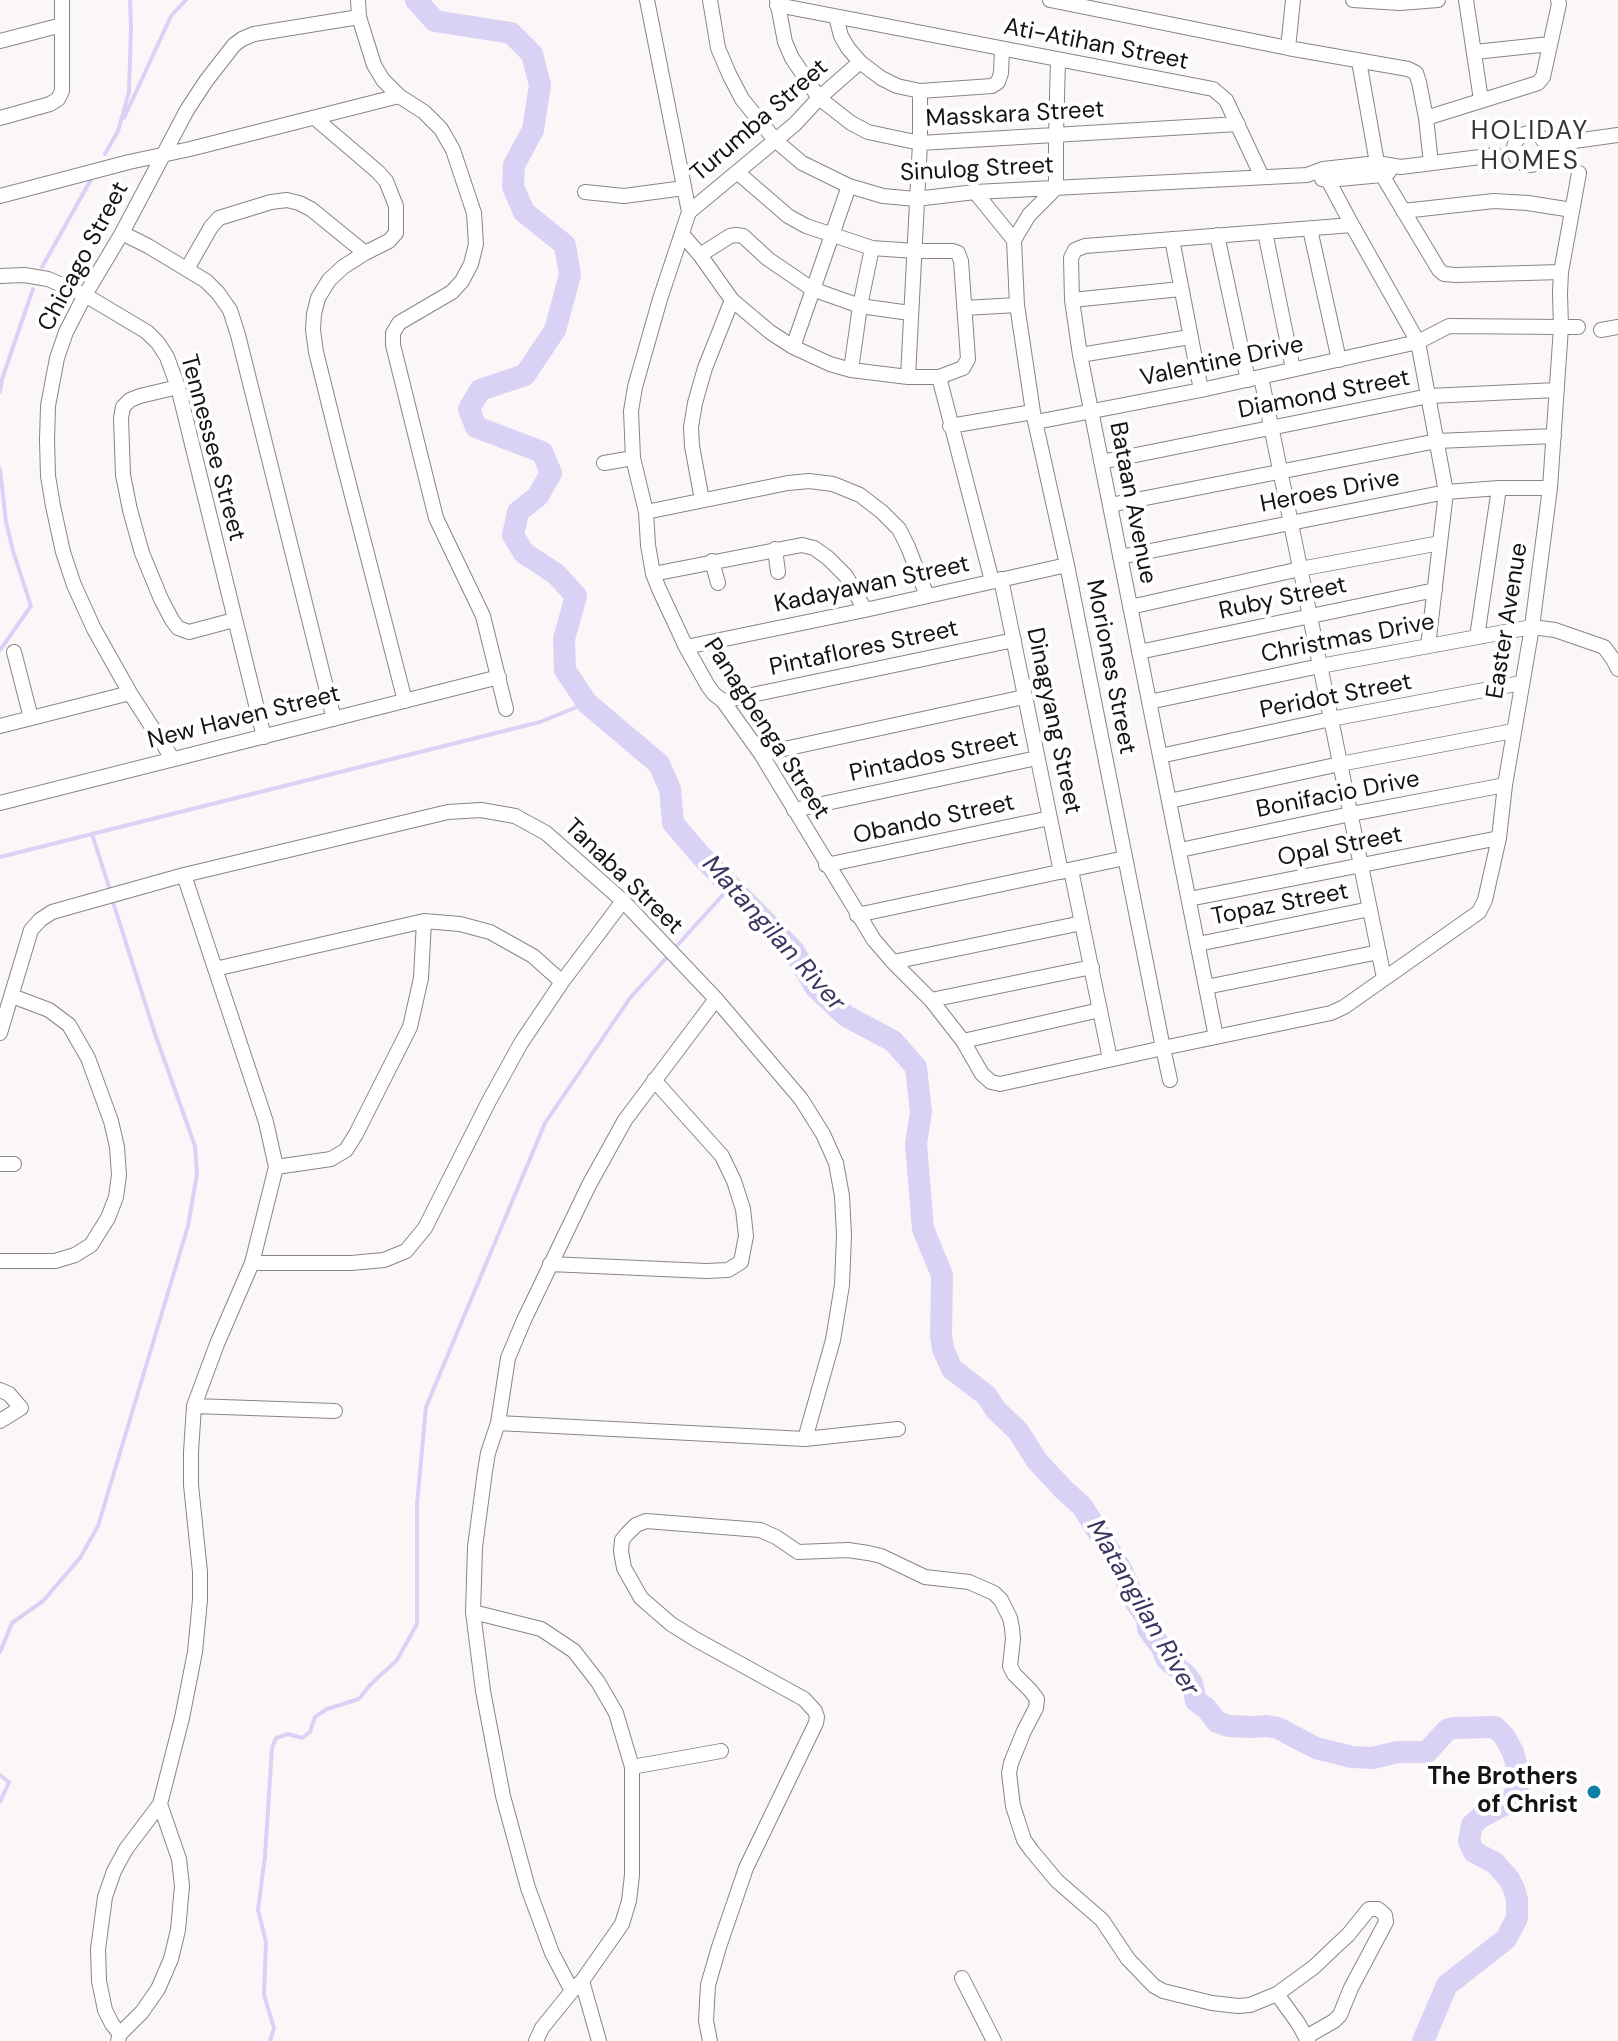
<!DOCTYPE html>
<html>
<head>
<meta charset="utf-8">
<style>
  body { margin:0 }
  canvas { display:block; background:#fbf7f9 }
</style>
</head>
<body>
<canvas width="1618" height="2041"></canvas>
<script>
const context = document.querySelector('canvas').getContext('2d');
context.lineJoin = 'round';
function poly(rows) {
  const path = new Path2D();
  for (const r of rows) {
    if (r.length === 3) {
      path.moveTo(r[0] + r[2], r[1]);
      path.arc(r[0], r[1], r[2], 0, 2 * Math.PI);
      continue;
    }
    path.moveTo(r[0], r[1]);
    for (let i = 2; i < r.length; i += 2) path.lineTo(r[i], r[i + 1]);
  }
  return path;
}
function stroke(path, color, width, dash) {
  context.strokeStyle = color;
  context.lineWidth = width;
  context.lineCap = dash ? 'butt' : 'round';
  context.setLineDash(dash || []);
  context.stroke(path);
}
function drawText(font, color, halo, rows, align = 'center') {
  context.font = font + ' "DM Sans",sans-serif';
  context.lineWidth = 8;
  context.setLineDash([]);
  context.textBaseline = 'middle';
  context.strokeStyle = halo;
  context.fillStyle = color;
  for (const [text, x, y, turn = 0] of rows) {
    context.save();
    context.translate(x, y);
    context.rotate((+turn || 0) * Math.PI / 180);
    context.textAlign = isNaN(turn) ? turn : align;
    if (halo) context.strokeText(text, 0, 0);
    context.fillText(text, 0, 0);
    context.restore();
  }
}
stroke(poly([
  [124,118,171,16,186,0],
  [105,154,118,131,129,92,131,28,130,0],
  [42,267,93,176],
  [0,392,2,379,33,289],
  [0,469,6,522,13,551,31,606,0,650],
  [92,834,110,890],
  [0,857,540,722,587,703],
  [674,949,731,886],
  [0,1652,12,1623,43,1601,80,1558,98,1526,188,1226,197,1174,195,1146,155,1034,112,899],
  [0,1775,9,1782,0,1802],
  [270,2041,274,2028,264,1995,266,1942,258,1910,265,1856,272,1748,276,1738,288,1734,302,1738,310,1732,315,1717,327,1709,359,1699,370,1685,397,1660,417,1624,417,1504,426,1407,545,1123,630,998,668,956]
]), '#dad2f5', 4);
stroke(poly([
  [416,0,435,21,511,33,532,54,540,85,533,130,514,165,513,187,524,212,565,245,570,275,555,330,525,375,480,390,469,409,476,427,542,452,551,473,538,496,518,512,513,535,524,553,556,574,576,596,564,639,565,670,587,703,659,764,670,789,673,823,701,856,793,950,816,988,846,1016,893,1041,916,1067,921,1112,916,1144,923,1229,942,1275,941,1336,943,1349,952,1369,986,1395,996,1410,1018,1431,1037,1461,1064,1490,1082,1506,1121,1569,1136,1603,1147,1618,1148,1629,1162,1648,1167,1660,1185,1674,1192,1683,1196,1701,1206,1708,1217,1722,1229,1726,1252,1727,1267,1726,1278,1728,1316,1748,1352,1757,1373,1758,1397,1752,1427,1752,1447,1730,1453,1728,1495,1727,1504,1736,1513,1752,1519,1775,1518,1787,1511,1801,1481,1817,1472,1825,1469,1841,1474,1852,1495,1863,1509,1879,1514,1889,1517,1900,1517,1918,1506,1939,1447,1985,1423,2041]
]), '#dad2f5', 22);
const minor = poly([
  [358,0,359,17,374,65,383,80,399,96,424,112,441,129,453,150,474,213,476,244,471,264,462,281,452,292,399,323,393,333,393,345,436,518,483,616,506,709],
  [647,0,689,212,660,299,635,387,631,411,633,458,646,512,648,545,653,574,659,589,686,647,708,686,714,694,723,701,761,754,874,940,893,962,931,1000,963,1041,982,1074,991,1082,1000,1084,1163,1048,1067,565,1033,412,1017,305,1014,240,975,192],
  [710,0,718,48,729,74,742,99,775,140,802,163,849,186,883,196,916,199,975,192,1307,175,1323,169,1377,163,1401,167,1496,155],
  [777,0,785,42,792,58,819,98,851,123,868,132,920,143,1238,124],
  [1050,0,1288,48,1408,69,1416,73,1419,82,1426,118,1431,163],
  [1353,0,1400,3,1438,0],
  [1466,0,1481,100],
  [777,5,1213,89,1226,100,1262,177],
  [836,17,841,36,848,48,860,62,881,78,897,86,920,91,992,86,998,82,1001,73,1002,49],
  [0,41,62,25],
  [1288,48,1293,0],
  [1475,52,1550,44],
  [1359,61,1377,163,1382,175,1439,270,1444,274,1456,275,1561,272],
  [0,118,50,104,58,99,62,91,62,0],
  [1426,118,1538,83,1543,77,1559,4,1558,0],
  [316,119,378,172,386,181,396,206,396,233,389,241,365,253,343,267,329,280,318,298,314,314,313,330,316,352,342,457,405,701],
  [1530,149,16],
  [1546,145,1618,135],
  [1322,179,1328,180,1382,175,1389,172],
  [585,192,624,196,684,188],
  [0,196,129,162,190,149,399,96],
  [1403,211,1494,201,1528,203,1572,210],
  [689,212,795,124,819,98,860,62],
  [1310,229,1339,360],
  [1265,232,1293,369],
  [122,233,148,246,206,281,218,293,230,310,238,335,334,719],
  [682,234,700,255,732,300,770,332,793,347,830,364,851,370,908,377,939,377,963,368,968,359,961,261,958,253,953,251,915,251,872,248,806,226,788,216,737,172],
  [1217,235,1248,380],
  [1172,239,1201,390],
  [1014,240,1029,215,1056,188,1056,135,1058,60],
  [700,255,730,236,736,235,743,236,768,259,812,289,860,306,910,313],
  [187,269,211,227,219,218,271,202,287,200,299,203,311,209,365,253],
  [0,276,24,275,48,279,85,295,147,332,158,343,167,357,178,387,264,737],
  [1072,300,1181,289],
  [964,308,1017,305],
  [1578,327,1561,327,1560,293,1561,272,1579,173],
  [1601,330,1618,327],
  [793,347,849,186],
  [1080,355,1190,337],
  [851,370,860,306,872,248],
  [908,377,920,143,920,91],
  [939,377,992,581],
  [1261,377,1384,978],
  [178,387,140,396,130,400,123,407,121,418,123,475,130,510,142,553,161,599,172,620,178,628,189,632,234,620],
  [1036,422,1201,390,1418,342,1446,492,1428,646],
  [950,426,1033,412],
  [1101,462,1429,396,1557,390],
  [604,463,633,458],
  [702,500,692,446,691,427,695,403,705,368,732,300],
  [1110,505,1437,441,1554,436],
  [646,512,788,483,809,481,833,484,860,495,882,512,899,529,908,547,927,596],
  [775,549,778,572],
  [1120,557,1446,492,1499,488,1550,488],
  [712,561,718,583],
  [653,574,802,545,814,548,828,558,846,576,865,610],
  [1001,579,1061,872],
  [1130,607,1300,569,1440,543],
  [1477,637,1499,488],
  [686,647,865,610,1067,565],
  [14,652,31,718],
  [1139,652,1435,590],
  [723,701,1014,640],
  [1149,702,1320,666,1532,627,1555,630,1604,647,1613,659,1618,669],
  [0,726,130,693],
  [761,754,1024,697],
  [1160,756,1331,719,1521,683],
  [172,758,130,693,94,629,74,585,63,552,53,506,48,476,47,440,48,406,57,358,66,332,85,295,122,233,187,110,206,81,234,45,242,39,254,34,359,17],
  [1169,801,1340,764,1513,731],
  [0,803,499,677],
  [794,810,1037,758],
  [1180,850,1351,814,1505,785],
  [826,865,1050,818],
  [1071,870,1110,1059],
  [1189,899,1499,838],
  [857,915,1125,858],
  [1198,944,1370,909],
  [893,962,1082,923],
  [215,969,424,921,460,924,490,932,533,956,562,982],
  [1206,987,1379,952],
  [931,1000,1092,967],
  [0,1033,31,930,40,920,52,912,184,875,448,812,481,810,515,816,546,833,623,901,716,999,801,1099,823,1134,836,1163,842,1196,844,1235,842,1285,833,1340,805,1439],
  [1216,1037,1080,355,1072,300,1071,258,1075,250,1085,246,1352,225],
  [963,1041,1100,1010],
  [1170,1080,1163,1048,1331,1013,1344,1007,1479,912,1485,900,1499,838,1505,785,1532,627,1550,488,1561,327,1449,326,1418,342,1352,225,1328,180,1323,169],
  [0,1164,14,1164],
  [276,1167,331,1159,346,1150,356,1134,410,1027,421,978,424,921],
  [0,1261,55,1261,75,1255,91,1245,108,1218,116,1197,119,1175,117,1147,111,1121,88,1058,69,1025,49,1010,12,996],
  [252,1263,351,1263,384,1260,406,1251,425,1228,489,1101,521,1043,562,982,623,901],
  [550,1264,706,1271,728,1270,741,1262,746,1236,743,1209,734,1181,722,1156,654,1080],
  [0,1390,9,1394,21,1408,0,1421],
  [194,1406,335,1411],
  [498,1423,805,1439,898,1429],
  [473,1612,541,1629,574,1651,598,1682,616,1713,632,1767,632,1875,629,1901,622,1924,582,1981,572,1991,542,2028,536,2041],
  [632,1767,721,1751],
  [962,1978,994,2041],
  [582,1981,599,2041],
  [572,1991,552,1953,528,1888,503,1796,483,1691,473,1612,475,1547,485,1471,488,1453,498,1423,508,1358,524,1320,589,1185,625,1120,716,999],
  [1277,1994,1314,1967,1336,1946,1348,1935,1369,1909,1378,1909,1385,1915,1386,1922,1351,1988,1340,2015,1334,2021,1306,2037],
  [120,2034,112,2024,105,2010,99,1981,98,1949,105,1897,114,1871,126,1849,160,1804,182,1718,195,1652,200,1600,200,1572,191,1485,191,1452,194,1406,217,1344,252,1263,276,1167,266,1122,184,875],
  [118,2041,120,2034,142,2012,158,1989,171,1959,178,1930,182,1886,179,1859,160,1804],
  [710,2041,706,2021,708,1985,719,1947,746,1868,816,1723,817,1717,815,1711,804,1699,695,1639,671,1624,641,1598,624,1568,621,1551,622,1540,627,1534,636,1525,646,1521,760,1530,776,1537,798,1552,848,1550,868,1553,881,1556,925,1577,969,1582,994,1593,1001,1600,1010,1618,1012,1628,1013,1639,1010,1666,1014,1674,1030,1690,1037,1699,1036,1708,1024,1731,1011,1763,1009,1773,1013,1806,1024,1840,1032,1851,1057,1881,1102,1920,1128,1959,1154,1986,1163,1991,1212,2003,1238,2006,1250,2005,1277,1994,1298,2023,1308,2041]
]);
stroke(minor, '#888587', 16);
stroke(minor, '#fff', 14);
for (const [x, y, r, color] of [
  [1594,1792,8,"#107ea7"]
]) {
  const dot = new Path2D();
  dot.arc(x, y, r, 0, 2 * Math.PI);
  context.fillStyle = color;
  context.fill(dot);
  stroke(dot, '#fff', 3);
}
drawText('24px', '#151415', '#fff', [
  ["Ati-Atihan Street",1096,45,11],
  ["Masskara Street",1015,115,-3],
  ["Turumba Street",760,121,-41],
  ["Sinulog Street",977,170,-3],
  ["Chicago Street",84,257,-62],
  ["Valentine Drive",1222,362,-12],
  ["Diamond Street",1324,395,-11],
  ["Tennessee Street",212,448,75],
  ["Heroes Drive",1330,492,-11],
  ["Bataan Avenue",1132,503,79],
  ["Kadayawan Street",872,585,-12],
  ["Ruby Street",1283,599,-12],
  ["Easter Avenue",1508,621,-81],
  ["Christmas Drive",1348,639,-11],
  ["Pintaflores Street",864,649,-12],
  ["Moriones Street",1110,667,79],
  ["Peridot Street",1336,697,-11],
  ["New Haven Street",244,718,-14],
  ["Dinagyang Street",1053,721,78],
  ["Panagbenga Street",766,729,57],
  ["Pintados Street",934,757,-12],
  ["Bonifacio Drive",1338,795,-11],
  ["Obando Street",934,820,-12],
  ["Opal Street",1340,847,-11],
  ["Tanaba Street",623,877,44],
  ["Topaz Street",1280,905,-11]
]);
drawText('bold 24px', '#151415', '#fff', [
  ["The Brothers",1578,1778],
  ["of Christ",1578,1806]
], 'right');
context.letterSpacing = '2px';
drawText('26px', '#383537', '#fff', [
  ["HOLIDAY",1530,132],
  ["HOMES",1530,162]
]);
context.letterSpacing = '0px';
drawText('italic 26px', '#403361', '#fff', [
  ["Matangilan River",773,934,48],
  ["Matangilan River",1142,1608,60]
]);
</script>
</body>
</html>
